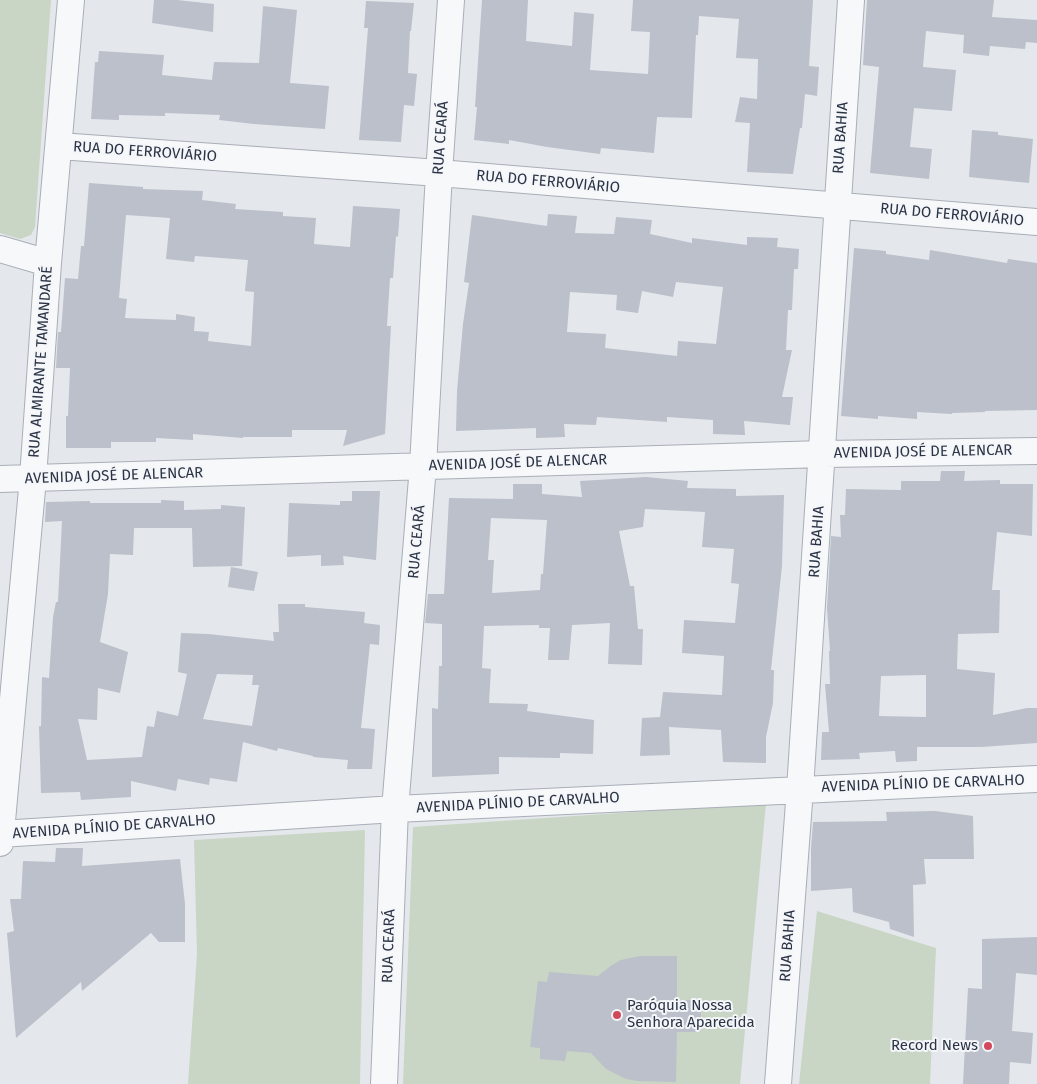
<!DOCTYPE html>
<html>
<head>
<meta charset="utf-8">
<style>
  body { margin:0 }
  canvas { display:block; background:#e4e7ec }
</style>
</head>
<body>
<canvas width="1037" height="1084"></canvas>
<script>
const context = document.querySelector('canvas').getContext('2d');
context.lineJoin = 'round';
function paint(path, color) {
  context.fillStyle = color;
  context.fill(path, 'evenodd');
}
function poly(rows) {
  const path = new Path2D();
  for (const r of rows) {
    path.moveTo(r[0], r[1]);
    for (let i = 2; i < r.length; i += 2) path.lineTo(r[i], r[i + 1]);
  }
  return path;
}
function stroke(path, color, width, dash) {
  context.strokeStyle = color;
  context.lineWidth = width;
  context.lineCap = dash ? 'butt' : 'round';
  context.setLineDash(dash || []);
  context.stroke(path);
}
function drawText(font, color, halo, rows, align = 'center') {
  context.font = font + ' "Fira Sans",sans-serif';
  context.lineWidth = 4;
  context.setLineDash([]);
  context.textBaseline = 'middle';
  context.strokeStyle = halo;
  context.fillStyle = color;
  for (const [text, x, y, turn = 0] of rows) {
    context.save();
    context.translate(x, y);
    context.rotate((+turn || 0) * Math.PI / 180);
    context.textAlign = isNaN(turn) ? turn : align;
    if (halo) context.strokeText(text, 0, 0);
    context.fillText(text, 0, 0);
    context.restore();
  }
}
paint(poly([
  [0,0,51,0,35,227,31,235,20,239,0,233],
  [766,803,740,1084,403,1084,413,827],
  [365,830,360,1084,188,1084,197,954,194,840],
  [817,911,936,948,930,1084,799,1084]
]), '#c9d6c5');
paint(poly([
  [154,0,177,0,214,4,213,32,152,23],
  [482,0,528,0,526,41,572,46,574,12,594,14,590,70,648,74,650,32,631,31,633,0,813,0,809,66,819,67,817,96,805,94,802,128,800,128,793,174,747,172,750,123,735,122,740,97,757,99,758,59,736,58,739,19,699,16,698,35,696,35,692,118,657,117,654,153,601,148,600,154,547,147,509,140,509,144,474,140,477,107,475,107],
  [867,0,994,0,992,17,1037,20,1037,43,1026,42,1025,49,990,46,989,56,963,53,964,35,926,31,923,67,956,70,952,111,914,108,910,147,932,149,929,179,870,173,879,67,863,65],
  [366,1,414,3,411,31,410,31,408,73,417,74,414,106,404,105,401,142,359,140,368,28,364,28],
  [263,6,297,10,290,83,329,86,325,129,254,124,219,120,220,115,165,113,165,116,119,115,119,120,91,119,95,62,98,62,99,51,164,55,162,75,212,80,214,62,259,63],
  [972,130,998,132,998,135,1033,139,1029,183,969,177],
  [89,183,143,187,143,189,203,191,202,200,236,204,235,209,283,212,283,216,316,218,314,244,350,247,353,206,400,209,398,237,396,236,393,278,390,278,387,326,391,326,385,434,343,446,347,430,292,430,292,437,243,437,243,438,193,434,193,440,156,438,156,442,111,442,111,448,66,448,66,416,68,416,70,368,56,368,58,332,61,332,65,278,78,279,81,246,84,246],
  [126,215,170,218,166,259,194,262,195,256,248,260,245,291,254,292,251,346,208,341,209,332,194,331,195,317,176,314,176,320,125,318,127,299,119,298],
  [548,214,577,216,575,233,614,234,616,217,652,220,650,234,692,243,692,238,747,245,747,237,778,238,777,247,799,249,798,269,794,269,792,310,788,310,786,350,792,350,782,397,793,397,790,425,744,421,745,435,713,434,713,420,667,417,667,422,597,417,596,425,564,424,565,437,536,438,536,428,456,431,457,391,463,324,469,283,464,282,472,215,547,226],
  [676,282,723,287,716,344,678,341,677,356,605,348,606,334,567,332,570,292,617,295,616,310,638,313,642,291,673,297],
  [854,248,886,251,886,254,929,260,930,250,1007,263,1008,259,1037,263,1037,410,985,411,985,412,952,413,952,414,917,412,917,419,878,416,878,419,841,416],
  [941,471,965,471,964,481,1000,480,1000,484,1033,484,1032,536,997,532,992,590,1000,590,999,633,958,634,957,669,995,673,993,715,1027,708,1037,708,1037,743,981,747,917,747,917,761,896,762,895,751,859,753,860,759,821,760,822,732,829,732,825,684,830,684,829,651,830,651,827,608,831,536,841,537,840,515,845,515,846,489,901,490,901,481,940,481],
  [926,675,926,717,879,716,881,676],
  [646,477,688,481,687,488,736,489,736,496,784,495,782,566,771,670,774,670,773,703,766,737,766,763,723,762,721,730,669,727,670,755,640,756,642,718,660,717,663,692,722,695,724,656,682,653,684,620,735,623,739,584,731,583,734,549,702,547,705,512,645,509,643,527,619,531,630,586,634,586,638,629,643,629,642,665,608,664,610,623,572,625,569,660,548,660,550,628,539,628,539,625,484,626,482,668,491,669,489,703,528,704,527,711,594,720,593,754,560,753,560,758,499,757,499,774,432,777,432,708,438,709,439,666,442,666,442,624,425,623,428,594,444,594,449,498,513,499,513,484,542,484,542,494,582,497,580,481],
  [491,518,547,520,543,574,541,574,540,590,492,593,494,560,488,560],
  [352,491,380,491,376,560,343,556,344,565,321,566,321,555,287,557,289,503,340,505,340,501,352,501],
  [161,500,184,501,184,510,221,509,221,505,245,507,242,566,193,567,192,528,134,528,133,555,110,554,108,594,100,642,128,652,120,693,98,688,97,720,78,719,87,760,142,757,147,726,154,727,157,711,178,716,187,674,178,672,181,633,208,634,274,641,273,632,279,632,278,604,305,604,305,607,365,612,364,623,380,625,379,645,370,644,361,728,375,729,372,769,347,769,348,760,313,757,313,756,278,748,277,751,243,742,237,782,210,778,209,785,178,779,176,791,131,781,131,797,81,800,80,792,41,793,39,726,41,726,42,677,49,678,53,617,56,602,58,602,62,521,45,522,46,502,90,501,90,503,161,503],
  [217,674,253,675,252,685,259,685,252,726,203,719],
  [231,567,258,572,254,591,228,587],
  [935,811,973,816,974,859,924,859,926,884,913,885,914,937,890,929,889,922,853,912,852,888,811,891,811,849,813,822,887,821,886,812],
  [56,848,83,848,82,866,180,859,185,904,185,942,159,942,151,933,82,991,81,982,16,1038,7,933,14,931,10,899,21,899,23,861,55,862],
  [1037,937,1037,975,1016,973,1012,1031,1033,1033,1031,1064,1010,1062,1009,1084,963,1084,968,988,982,989,982,939],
  [640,956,677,956,677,1000,701,1000,701,1032,677,1032,676,1082,637,1081,626,1079,606,1069,591,1053,567,1051,565,1061,540,1059,540,1048,530,1047,538,981,547,982,549,972,598,976,612,965,621,960]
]), '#bbc0ca');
const minor = poly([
  [59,146,439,173,1037,222],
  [0,249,48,263],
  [0,479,823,454,1037,451],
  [0,834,395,809,1037,779],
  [0,843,33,478,48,263,71,0],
  [384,1084,395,809,423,466,439,173,451,0],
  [778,1084,800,789,851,0]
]);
stroke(minor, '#a9aeb7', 28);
stroke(minor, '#f7f8fa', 26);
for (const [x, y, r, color] of [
  [617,1015,5,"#d1495b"],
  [988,1046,5,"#d1495b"]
]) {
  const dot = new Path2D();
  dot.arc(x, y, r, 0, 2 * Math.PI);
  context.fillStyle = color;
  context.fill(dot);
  stroke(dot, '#f4f6f9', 2);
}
drawText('15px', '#2b3445', '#f4f6f9', [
  ["RUA CEARÁ",441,138,-86],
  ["RUA BAHIA",841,138,-86],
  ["RUA DO FERROVIÁRIO",145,152,4],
  ["RUA DO FERROVIÁRIO",548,182,5],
  ["RUA DO FERROVIÁRIO",952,215,5],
  ["RUA ALMIRANTE TAMANDARÉ",41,362,-86],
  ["AVENIDA JOSÉ DE ALENCAR",923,452,-1],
  ["AVENIDA JOSÉ DE ALENCAR",518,463,-2],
  ["AVENIDA JOSÉ DE ALENCAR",114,476,-2],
  ["RUA CEARÁ",417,542,-85],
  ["RUA BAHIA",817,542,-86],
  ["AVENIDA PLÍNIO DE CARVALHO",923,784,-2],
  ["AVENIDA PLÍNIO DE CARVALHO",518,803,-3],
  ["AVENIDA PLÍNIO DE CARVALHO",114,827,-4],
  ["RUA CEARÁ",389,946,-88],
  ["RUA BAHIA",788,946,-86]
]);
drawText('15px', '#2b3445', '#f4f6f9', [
  ["Paróquia Nossa",627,1006],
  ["Senhora Aparecida",627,1023],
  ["Record News",978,1046,"right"]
], 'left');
</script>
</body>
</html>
